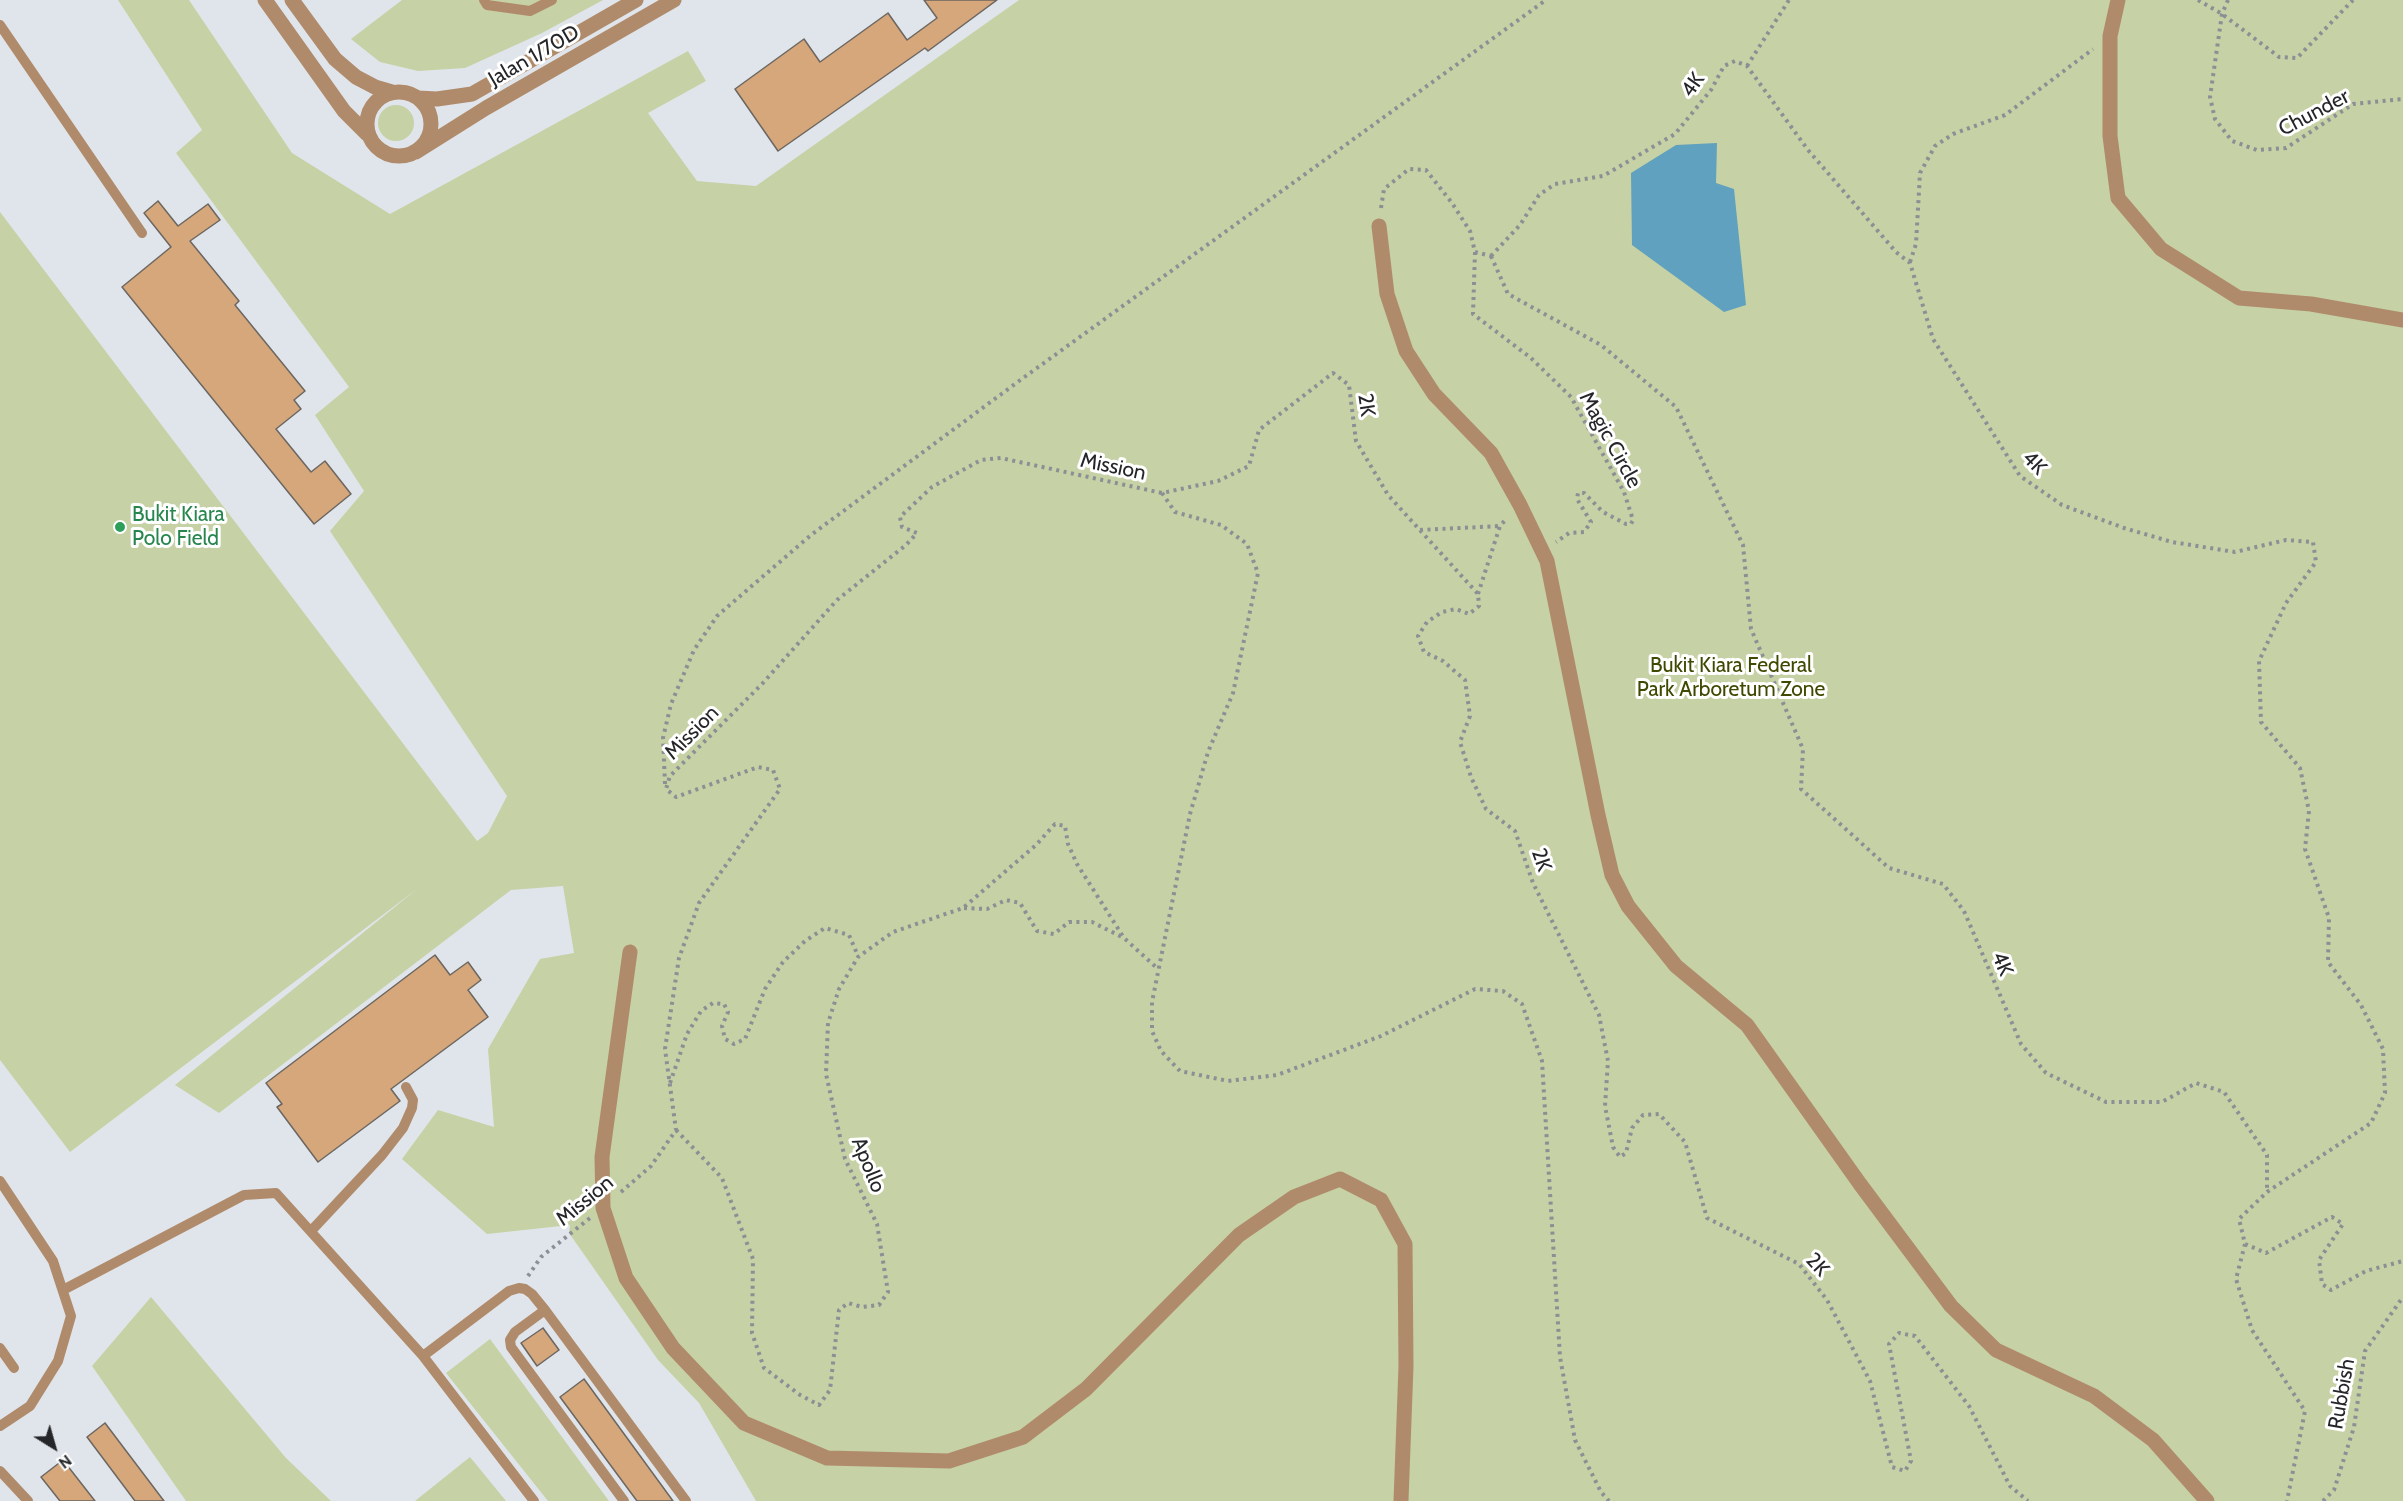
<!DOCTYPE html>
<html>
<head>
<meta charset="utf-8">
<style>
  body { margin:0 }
  #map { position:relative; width:2403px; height:1501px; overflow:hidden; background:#e0e5eb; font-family:Cabin,sans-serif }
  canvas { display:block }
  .north { position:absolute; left:24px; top:1417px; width:60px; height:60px; -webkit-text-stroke:4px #fff; paint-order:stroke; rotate:143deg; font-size:16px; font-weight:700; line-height:24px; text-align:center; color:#252629 }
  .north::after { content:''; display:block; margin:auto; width:21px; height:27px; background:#252629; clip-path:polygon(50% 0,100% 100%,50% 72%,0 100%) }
</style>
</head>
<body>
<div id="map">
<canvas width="2403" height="1501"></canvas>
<div class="north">N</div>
</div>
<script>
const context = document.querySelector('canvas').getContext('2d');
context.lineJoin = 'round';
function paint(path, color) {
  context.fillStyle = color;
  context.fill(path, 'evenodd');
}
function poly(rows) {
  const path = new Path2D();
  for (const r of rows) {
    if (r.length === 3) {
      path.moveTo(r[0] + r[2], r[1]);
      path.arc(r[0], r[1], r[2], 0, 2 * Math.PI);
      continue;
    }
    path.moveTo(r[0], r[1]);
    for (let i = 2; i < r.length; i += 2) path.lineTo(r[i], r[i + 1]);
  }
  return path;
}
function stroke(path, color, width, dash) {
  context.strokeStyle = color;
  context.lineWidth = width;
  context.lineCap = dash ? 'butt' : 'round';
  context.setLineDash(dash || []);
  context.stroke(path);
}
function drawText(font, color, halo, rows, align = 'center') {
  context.font = font + ' Cabin,sans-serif';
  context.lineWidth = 6;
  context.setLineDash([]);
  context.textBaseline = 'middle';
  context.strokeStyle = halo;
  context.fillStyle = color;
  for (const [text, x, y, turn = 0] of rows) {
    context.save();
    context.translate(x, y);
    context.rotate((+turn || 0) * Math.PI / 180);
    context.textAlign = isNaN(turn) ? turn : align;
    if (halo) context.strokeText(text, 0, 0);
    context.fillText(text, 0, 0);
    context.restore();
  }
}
paint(poly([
  [118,0,189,0,292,153,390,214,688,51,706,81,648,113,697,181,756,186,1019,0,2403,0,2403,1501,756,1501,699,1403,658,1360,569,1233,570,1225,487,1234,402,1159,438,1110,494,1127,488,1049,540,959,574,953,563,886,511,890,219,1113,175,1085,417,889,70,1152,0,1060,0,212,477,841,488,833,507,796,330,531,364,491,315,415,349,387,176,153,202,130],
  [402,0,603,0,542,33,465,68,418,71,380,62,351,39],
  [396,123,18],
  [151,1297,286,1458,331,1501,186,1501,92,1366],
  [490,1339,609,1501,548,1501,446,1373],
  [470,1457,506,1501,415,1501]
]), '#c6d1a5');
paint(poly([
  [1717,143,1716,183,1734,189,1746,305,1724,312,1632,245,1631,173,1676,145]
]), '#5fa1bf');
const building = poly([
  [924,0,997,0,928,51,925,48,778,151,735,89,804,39,820,62,888,13,907,40,937,18,924,0],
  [158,201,178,226,208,204,220,220,190,241,239,301,235,305,305,391,294,400,301,409,276,429,311,472,325,461,351,494,314,524,122,287,171,247,144,213,158,201],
  [435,955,450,975,468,962,481,980,468,990,488,1017,391,1089,400,1101,318,1162,277,1107,282,1104,266,1083,435,955],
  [543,1328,559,1350,537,1366,521,1343,543,1328],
  [584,1379,673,1501,637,1501,560,1397,584,1379],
  [105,1423,164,1501,135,1501,87,1437,105,1423],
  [63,1460,95,1501,60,1501,41,1477,63,1460]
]);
paint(building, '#d5a77a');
stroke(building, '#6b6661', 1.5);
stroke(poly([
  [2198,0,2222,14,2279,57,2297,58,2353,0],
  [2228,0,2222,14,2210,97,2215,119,2232,141,2257,150,2286,148,2353,104,2403,99],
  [1747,66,1789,0],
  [1381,208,1384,189,1409,169,1426,170,1452,203,1470,231,1475,252,1491,256],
  [1475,252,1473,314,1531,358,1571,397,1624,492,1633,520,1631,524,1626,524,1603,512,1584,493,1578,493,1577,499,1591,522,1584,532,1569,533,1556,542],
  [1491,256,1520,225,1539,195,1555,184,1603,176,1675,134,1711,90,1724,66,1735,61,1747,66,1808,150,1896,252,1910,263,1933,339,2020,476,2062,505,2124,528,2172,542,2235,552,2286,540,2313,542,2316,562,2286,603,2259,661,2261,722,2300,768,2309,811,2305,849,2329,918,2328,962,2361,1005,2383,1049,2385,1093,2371,1123,2267,1192,2239,1219,2245,1244,2236,1279,2252,1330,2305,1411,2287,1501],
  [1491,256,1508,294,1601,345,1676,407,1743,545,1751,629,1803,749,1801,789,1889,868,1943,884,1964,911,2021,1044,2046,1073,2106,1102,2162,1102,2196,1083,2224,1092,2267,1155,2267,1191],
  [1910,262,1916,244,1920,173,1935,146,1953,134,2005,115,2093,49],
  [1162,493,1175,512,1221,525,1247,544,1258,573,1233,693,1208,752,1190,814,1152,1002,1152,1031,1161,1051,1180,1071,1228,1081,1277,1075,1381,1036,1475,989,1503,991,1522,1004,1542,1061,1560,1357,1575,1440,1601,1492,1609,1501],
  [1420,530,1500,526],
  [1478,594,1500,526,1507,518],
  [665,784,663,738,671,704,694,650,717,616,811,535,1019,381,1546,0],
  [964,908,987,909,1006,900,1020,903,1037,931,1054,934,1069,922,1092,922,1122,937],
  [670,1083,687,1034,701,1011,713,1003,724,1004,728,1012,722,1026,725,1039,734,1044,745,1039,765,989,783,962,805,941,825,928,849,935,858,956],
  [676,1130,722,1178,753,1259,752,1333,764,1368,800,1395,819,1405,830,1390,839,1310,848,1303,862,1307,879,1305,888,1292,877,1224,845,1159,826,1074,828,1023,839,989,858,957,893,932,963,908,1036,845,1055,824,1065,826,1068,844,1077,864,1124,938,1158,969],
  [621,1192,651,1166,676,1130,665,1049,679,958,699,903,780,789,773,770,758,767,676,797,666,789,670,776,762,684,837,600,906,545,917,533,902,527,900,517,932,487,981,460,1001,458,1162,493,1218,481,1249,466,1259,430,1333,373,1349,385,1356,441,1388,495,1478,594,1479,606,1469,614,1456,609,1442,612,1427,622,1418,636,1424,652,1443,661,1465,680,1470,716,1460,742,1471,777,1486,809,1515,831,1533,883,1599,1015,1608,1061,1605,1106,1613,1147,1620,1157,1626,1153,1632,1128,1643,1115,1659,1114,1685,1142,1707,1218,1799,1264,1827,1300,1870,1381,1892,1467,1905,1471,1911,1461,1889,1344,1899,1333,1915,1336,1969,1406,2010,1486,2028,1501],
  [2245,1244,2266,1253,2332,1217,2343,1224,2319,1260,2322,1284,2331,1290,2366,1271,2403,1261],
  [528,1276,541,1257,590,1218],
  [2323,1501,2334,1490,2354,1427,2365,1351,2403,1297]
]), '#8c8f94', 4, [3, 4.5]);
stroke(poly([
  [484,0,487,5,530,11,552,0],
  [0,25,142,233],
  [0,1181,53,1261,71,1316,58,1361,30,1406,0,1426],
  [311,1231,382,1155,403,1128,412,1108,413,1100,406,1087],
  [63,1290,244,1195,276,1193,423,1356,534,1501],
  [545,1310,515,1332,510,1340,511,1347,624,1501],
  [0,1348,14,1368],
  [423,1356,509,1291,519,1288,525,1289,532,1294,545,1310,686,1501],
  [0,1471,28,1501]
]), '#b08b6b', 10);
stroke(poly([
  [2118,0,2110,36,2110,136,2118,198,2161,249,2239,298,2311,304,2403,320],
  [1379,226,1387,294,1406,351,1434,394,1491,453,1520,505,1547,561,1598,815,1612,875,1628,906,1676,966,1747,1025,1860,1184,1951,1306,1996,1350,2094,1396,2153,1440,2207,1501],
  [630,952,602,1157,603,1208,626,1278,673,1348,744,1423,827,1458,949,1461,1023,1437,1086,1389,1239,1235,1294,1197,1340,1179,1381,1200,1405,1244,1406,1366,1401,1501]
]), '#b08b6b', 15);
stroke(poly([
  [265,0,344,111,367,134],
  [292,0,335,59,356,77,375,87,392,92],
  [399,124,32],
  [418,98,437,99,472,94,636,0],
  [416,152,486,108,674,0]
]), '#b08b6b', 15);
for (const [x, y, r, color] of [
  [120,527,6,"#2e9e5b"]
]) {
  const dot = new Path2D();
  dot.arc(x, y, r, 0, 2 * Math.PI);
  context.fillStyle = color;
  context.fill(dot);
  stroke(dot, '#fff', 2);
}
drawText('21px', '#252629', '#fff', [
  ["Jalan 1/70D",534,56,-30],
  ["4K",1693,85,-55],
  ["Chunder",2314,113,-28],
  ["2K",1366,405,82],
  ["Magic Circle",1610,440,61],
  ["4K",2034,463,46],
  ["Mission",1113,467,12],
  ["Mission",692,733,-45],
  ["2K",1541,860,71],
  ["4K",2002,964,67],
  ["Apollo",868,1165,68],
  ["Mission",585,1201,-39],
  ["2K",1817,1265,47],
  ["Rubbish",2342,1394,-80]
]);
drawText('21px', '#27864d', '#fff', [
  ["Bukit Kiara",132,515],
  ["Polo Field",132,539]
], 'left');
drawText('21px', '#3f4901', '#fff', [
  ["Bukit Kiara Federal",1731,666],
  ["Park Arboretum Zone",1731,690]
]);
</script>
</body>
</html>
